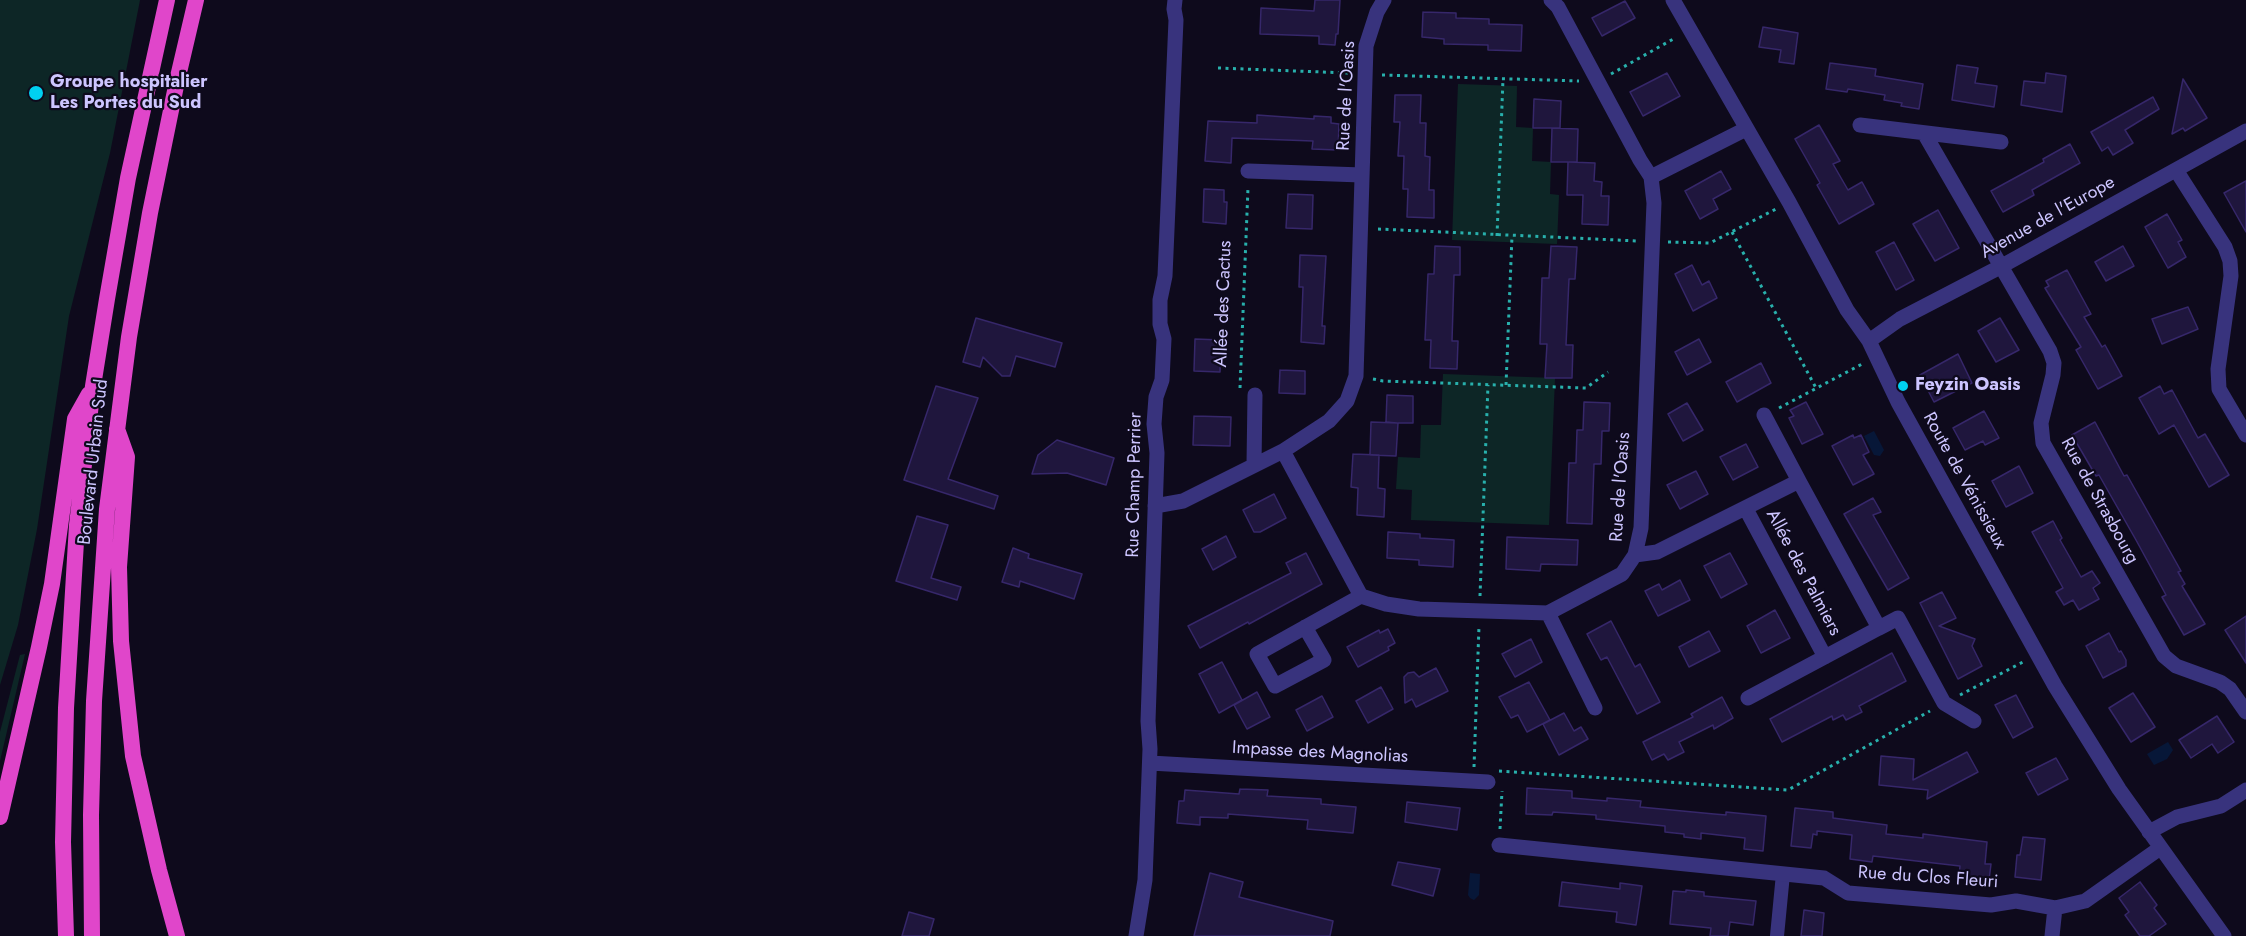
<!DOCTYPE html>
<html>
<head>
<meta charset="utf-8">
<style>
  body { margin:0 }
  canvas { display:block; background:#0e0a1c }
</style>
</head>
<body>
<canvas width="2246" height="936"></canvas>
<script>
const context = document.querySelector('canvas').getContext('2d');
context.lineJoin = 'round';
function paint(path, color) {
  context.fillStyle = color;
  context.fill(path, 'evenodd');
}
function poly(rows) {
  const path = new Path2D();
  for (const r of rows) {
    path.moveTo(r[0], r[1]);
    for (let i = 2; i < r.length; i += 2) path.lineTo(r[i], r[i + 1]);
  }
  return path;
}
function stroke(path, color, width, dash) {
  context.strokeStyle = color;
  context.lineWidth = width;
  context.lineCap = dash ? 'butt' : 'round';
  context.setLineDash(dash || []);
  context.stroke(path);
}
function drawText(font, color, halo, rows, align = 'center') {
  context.font = font + ' Jost,sans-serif';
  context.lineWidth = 4.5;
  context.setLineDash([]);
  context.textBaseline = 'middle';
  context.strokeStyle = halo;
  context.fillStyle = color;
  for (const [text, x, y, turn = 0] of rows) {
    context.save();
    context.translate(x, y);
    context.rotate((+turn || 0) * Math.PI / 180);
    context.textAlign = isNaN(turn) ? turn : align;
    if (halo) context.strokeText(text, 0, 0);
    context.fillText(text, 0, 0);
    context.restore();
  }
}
paint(poly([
  [0,0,140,0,110,153,69,316,37,529,18,625,0,685],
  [1458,84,1517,86,1516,127,1533,128,1532,161,1551,162,1550,194,1559,195,1557,244,1452,240],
  [1443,374,1555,378,1549,525,1411,520,1412,490,1396,489,1398,457,1420,458,1421,425,1441,425],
  [25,654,0,761,0,732,20,655]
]), '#0d2626');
paint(poly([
  [1874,431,1884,450,1880,456,1874,455,1864,436],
  [2168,742,2173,750,2167,759,2154,765,2147,754],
  [1470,873,1480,874,1479,895,1474,900,1470,898,1468,895]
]), '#071738');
const building = poly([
  [1315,0,1340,0,1338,34,1336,34,1335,45,1319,44,1319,36,1260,34,1261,8,1314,11,1315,0],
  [1625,1,1635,18,1602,36,1592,18,1625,1],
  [1423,12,1456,13,1456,18,1489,19,1489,24,1522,25,1521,51,1488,50,1488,45,1444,44,1444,39,1422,37,1423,12],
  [1763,27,1798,33,1794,64,1779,62,1781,50,1759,47,1763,27],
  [1830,63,1876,69,1875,76,1923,84,1919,109,1901,106,1902,103,1884,100,1885,95,1848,89,1847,92,1826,89,1830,63],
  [1957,65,1978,68,1975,83,1997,86,1994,107,1952,100,1957,65],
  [1667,73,1680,96,1643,116,1630,92,1667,73],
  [2046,73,2066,76,2062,112,2021,105,2024,81,2045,83,2046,73],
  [2183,79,2207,118,2185,131,2183,128,2172,134,2183,79],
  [1395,95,1421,95,1420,123,1426,123,1425,156,1430,157,1429,190,1434,190,1434,218,1407,217,1408,189,1403,189,1404,156,1398,156,1400,122,1394,122,1395,95],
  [2153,97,2159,109,2125,130,2133,143,2113,155,2108,147,2102,151,2091,132,2153,97],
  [1534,99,1561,101,1560,128,1533,128,1534,99],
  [1257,115,1314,119,1314,116,1331,117,1331,123,1339,124,1338,150,1312,149,1313,141,1232,138,1231,163,1205,161,1208,121,1257,123,1257,115],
  [1819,125,1840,161,1833,164,1848,190,1862,182,1874,204,1839,224,1817,185,1820,183,1795,139,1819,125],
  [1552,128,1578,129,1577,162,1569,162,1595,163,1594,181,1602,182,1601,196,1609,196,1608,225,1582,224,1583,195,1567,195,1568,162,1551,162,1552,128],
  [2070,144,2080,163,2032,190,2034,195,2003,212,1991,191,2044,162,2043,159,2070,144],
  [1721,171,1731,189,1713,199,1718,209,1700,219,1685,191,1721,171],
  [2246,181,2246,232,2224,193,2246,181],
  [1204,189,1224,190,1224,202,1227,202,1226,224,1203,222,1204,189],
  [1288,194,1313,195,1312,229,1286,228,1288,194],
  [1938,210,1959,248,1935,261,1913,224,1938,210],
  [2167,214,2182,240,2178,242,2186,257,2168,268,2145,227,2167,214],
  [1894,242,1914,280,1896,290,1876,252,1894,242],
  [1435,246,1460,247,1460,275,1454,275,1452,341,1458,341,1457,369,1430,368,1431,340,1425,340,1428,274,1434,274,1435,246],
  [1551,246,1577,247,1575,279,1569,279,1566,345,1573,345,1572,378,1545,378,1547,344,1540,344,1542,278,1549,278,1551,246],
  [2123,246,2134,266,2106,281,2095,262,2123,246],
  [1300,255,1326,256,1322,326,1325,326,1324,344,1301,342,1303,287,1299,287,1300,255],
  [1692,265,1702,285,1709,281,1717,298,1693,311,1675,274,1692,265],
  [2067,270,2091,314,2084,317,2102,347,2105,345,2122,376,2098,389,2076,350,2081,347,2045,288,2049,286,2046,281,2067,270],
  [2188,307,2198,329,2162,344,2152,319,2188,307],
  [976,318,1062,343,1055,367,1016,356,1010,376,1002,376,983,357,980,367,963,362,976,318],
  [2000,318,2019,350,1996,362,1978,331,2000,318],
  [1195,339,1221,340,1220,372,1194,371,1195,339],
  [1699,339,1711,362,1687,375,1675,352,1699,339],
  [1958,354,1972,383,1934,402,1920,375,1958,354],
  [1761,363,1771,383,1737,402,1726,382,1761,363],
  [1280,370,1305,371,1305,394,1279,393,1280,370],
  [936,386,978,398,948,479,998,496,994,509,904,480,936,386],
  [2160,386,2164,394,2172,390,2198,438,2205,434,2229,475,2209,487,2174,425,2159,434,2139,398,2160,386],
  [1387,395,1413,396,1413,423,1398,423,1396,456,1370,455,1371,422,1397,423,1386,422,1387,395],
  [1584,402,1610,403,1609,431,1602,431,1601,464,1594,464,1592,524,1567,523,1569,463,1576,463,1577,430,1583,430,1584,402],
  [1806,402,1823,434,1802,444,1789,418,1794,416,1790,410,1806,402],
  [1687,403,1703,430,1683,441,1668,414,1687,403],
  [1984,411,1999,438,1985,445,1983,441,1965,450,1953,428,1984,411],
  [1194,416,1231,417,1230,446,1193,445,1194,416],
  [2095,422,2124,476,2127,475,2181,571,2178,572,2185,584,2182,586,2205,624,2184,635,2162,597,2166,595,2136,540,2099,475,2096,476,2072,435,2095,422],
  [1853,435,1854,438,1861,435,1869,452,1863,455,1874,474,1853,485,1832,446,1853,435],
  [1057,440,1114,458,1106,485,1067,473,1032,474,1038,455,1057,440],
  [1746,444,1758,467,1733,480,1720,457,1746,444],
  [1353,454,1379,455,1378,488,1385,489,1384,517,1357,515,1358,488,1351,487,1353,454],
  [2019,466,2033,493,2006,507,1992,481,2019,466],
  [1696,471,1708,494,1680,509,1667,485,1696,471],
  [1274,494,1286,518,1260,532,1254,532,1243,510,1274,494],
  [1873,498,1881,512,1873,515,1909,578,1888,590,1844,514,1873,498],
  [917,516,948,525,931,578,961,587,957,600,896,581,917,516],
  [2053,521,2062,538,2060,540,2081,577,2092,571,2100,583,2093,588,2099,599,2079,610,2073,600,2064,605,2056,592,2063,588,2032,532,2053,521],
  [1388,532,1420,534,1420,538,1454,540,1453,567,1419,565,1419,560,1387,558,1388,532],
  [1226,536,1236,557,1213,570,1202,549,1226,536],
  [1507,537,1578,540,1577,565,1541,564,1540,571,1506,569,1507,537],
  [1013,548,1029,554,1028,558,1082,574,1074,599,1020,581,1019,587,1002,582,1013,548],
  [1306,553,1322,584,1249,624,1248,622,1200,648,1188,626,1291,573,1286,563,1306,553],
  [1730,553,1747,584,1721,598,1704,566,1730,553],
  [1680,580,1690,600,1658,616,1645,591,1659,584,1662,590,1680,580],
  [1942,592,1956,618,1939,626,1975,639,1972,646,1982,666,1958,679,1920,603,1942,592],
  [1775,610,1790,638,1761,653,1747,626,1775,610],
  [2246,616,2246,663,2225,630,2246,616],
  [1611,621,1635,667,1640,664,1660,702,1637,714,1607,657,1601,660,1587,634,1611,621],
  [1388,629,1395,643,1388,647,1389,650,1358,667,1347,647,1379,630,1380,633,1388,629],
  [1709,631,1720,651,1689,667,1679,647,1709,631],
  [2109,633,2119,652,2121,651,2126,660,2126,666,2103,678,2086,646,2109,633],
  [1531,639,1542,662,1515,677,1502,654,1531,639],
  [1892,653,1906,681,1859,706,1862,712,1846,720,1843,715,1833,720,1832,716,1782,742,1770,719,1892,653],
  [1222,662,1242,700,1219,713,1199,674,1222,662],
  [1436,668,1448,691,1416,707,1412,699,1405,703,1404,677,1408,673,1414,672,1419,677,1436,668],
  [1529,682,1550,720,1527,732,1518,715,1511,718,1499,697,1529,682],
  [1381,687,1393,709,1368,723,1356,701,1381,687],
  [1257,692,1270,717,1247,729,1234,705,1257,692],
  [2133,693,2155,727,2131,742,2109,708,2133,693],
  [2016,695,2033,727,2013,738,1995,705,2016,695],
  [1322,696,1333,717,1307,731,1296,710,1322,696],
  [1722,697,1733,718,1714,729,1713,725,1679,742,1684,752,1668,760,1664,754,1652,760,1643,742,1693,717,1691,714,1722,697],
  [1564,713,1574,731,1581,727,1588,739,1559,755,1543,724,1564,713],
  [2217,716,2234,742,2218,753,2212,744,2191,758,2179,740,2217,716],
  [1967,752,1978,772,1927,799,1928,790,1879,785,1881,756,1914,759,1913,780,1967,752],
  [2056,758,2068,779,2038,795,2026,773,2056,758],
  [1527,788,1572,791,1572,798,1607,801,1607,798,1641,801,1640,807,1714,814,1726,815,1726,812,1766,816,1763,851,1744,849,1745,838,1701,833,1701,839,1684,837,1684,834,1665,832,1665,826,1596,819,1596,815,1553,812,1552,815,1526,814,1527,788],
  [1240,789,1268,790,1267,796,1321,799,1321,804,1356,807,1353,833,1307,829,1308,820,1228,814,1228,818,1200,817,1200,825,1177,823,1179,801,1184,801,1185,790,1239,794,1240,789],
  [1407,802,1460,808,1457,830,1405,822,1407,802],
  [1795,808,1833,812,1833,818,1887,825,1886,834,1923,838,1923,834,1987,842,1985,864,1991,864,1989,880,1959,877,1960,866,1873,856,1872,862,1850,859,1852,835,1817,831,1817,835,1813,834,1811,848,1791,846,1795,808],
  [2023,837,2045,839,2041,880,2015,877,2017,855,2020,855,2023,837],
  [1398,862,1440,869,1433,896,1392,885,1398,862],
  [1210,873,1243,882,1239,897,1333,921,1330,936,1194,936,1210,873],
  [1562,882,1620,889,1620,883,1642,886,1636,925,1616,922,1617,912,1559,906,1562,882],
  [2140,882,2157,905,2154,908,2166,924,2149,936,2140,936,2125,915,2129,912,2119,898,2140,882],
  [1686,890,1704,892,1704,896,1756,901,1753,925,1730,922,1728,936,1710,936,1711,928,1670,924,1673,891,1686,892,1686,890],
  [1804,910,1824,913,1822,936,1801,936,1804,910],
  [909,912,934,919,929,936,902,936,909,912]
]);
paint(building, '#1f163d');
stroke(building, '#36276a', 1.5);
stroke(poly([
  [1218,68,1348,73],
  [1611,74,1675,38],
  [1382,75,1579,81],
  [1378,229,1638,241],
  [1732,232,1816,388],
  [1497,236,1503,79],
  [1668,242,1710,243,1776,209],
  [1373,379,1383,381,1586,388,1608,372],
  [1506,385,1512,236],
  [1240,388,1248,188],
  [1779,408,1864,363],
  [1480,596,1488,385],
  [1960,695,2023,662],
  [1474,767,1479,626],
  [1499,771,1788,790,1930,711],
  [1500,829,1502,791]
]), '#28b0ac', 3, [3, 4.5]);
stroke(poly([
  [1777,936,1783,874]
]), '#38337d', 14);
stroke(poly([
  [1384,0,1377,12,1366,46,1356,376,1347,401,1329,421,1283,451,1361,596,1386,604,1419,609,1548,613,1622,574,1635,555,1641,528,1654,203,1651,177,1640,160,1558,7,1551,0],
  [1673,0,1789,202,1847,310,1869,341,1898,402,2055,686,2119,789,2224,936],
  [1860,125,2001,142],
  [1924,133,2050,351,2054,363,2053,375,2041,423,2043,443,2164,656,2176,666,2220,682,2230,689,2246,712],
  [2176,170,2225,247,2230,261,2231,276,2218,369,2219,389,2246,435],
  [1248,171,1362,175],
  [1651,177,1746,129],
  [1869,341,1900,319,2000,267,2246,131],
  [1764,415,1799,481],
  [1254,464,1255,395],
  [1155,506,1183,501,1283,451],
  [1746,509,1825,657],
  [1635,555,1657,552,1799,481,1879,628,1748,698],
  [1548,613,1595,708],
  [1305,627,1324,660,1275,686,1257,654,1361,596],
  [1879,628,1898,618,1944,703,1974,721],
  [1150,763,1488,782],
  [2149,832,2177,817,2221,806,2246,790],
  [1499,845,1824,878,1848,893,1991,905,2016,901,2055,908,2085,901,2160,848],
  [1136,936,1145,880,1150,749,1148,721,1157,453,1154,424,1156,397,1162,380,1164,339,1160,324,1160,300,1165,276,1176,20,1174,9,1175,0],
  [2052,936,2055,908]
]), '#38337d', 15);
stroke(poly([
  [117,429,127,457,119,567,121,641,133,756,159,870,177,936],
  [0,817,39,647,52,584,75,419,89,394],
  [66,936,63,842,66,708,77,525,93,386,107,299,128,178,167,0],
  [92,936,91,815,94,701,107,509,129,337,150,213,177,81,196,0]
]), '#e046ca', 16);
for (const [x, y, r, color] of [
  [36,93,8,"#00d0f0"],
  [1903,386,6,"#00d0f0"]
]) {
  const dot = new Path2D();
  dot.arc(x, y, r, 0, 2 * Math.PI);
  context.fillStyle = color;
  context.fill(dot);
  stroke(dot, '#0e0a1c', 2);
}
drawText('bold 18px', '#cdc5ff', '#0e0a1c', [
  ["Groupe hospitalier",50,83],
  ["Les Portes du Sud",50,104],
  ["Feyzin Oasis",1915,386]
], 'left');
drawText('18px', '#cdc5ff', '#0e0a1c', [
  ["Rue de l'Oasis",1347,96,-87],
  ["Avenue de l'Europe",2048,218,-29],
  ["Allée des Cactus",1224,304,-88],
  ["Boulevard Urbain Sud",94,462,-84],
  ["Route de Vénissieux",1964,481,61],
  ["Rue Champ Perrier",1135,485,-89],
  ["Rue de l'Oasis",1621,487,-86],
  ["Rue de Strasbourg",2099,501,61],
  ["Allée des Palmiers",1803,573,62],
  ["Impasse des Magnolias",1320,753,3],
  ["Rue du Clos Fleuri",1928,878,4]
]);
</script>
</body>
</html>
